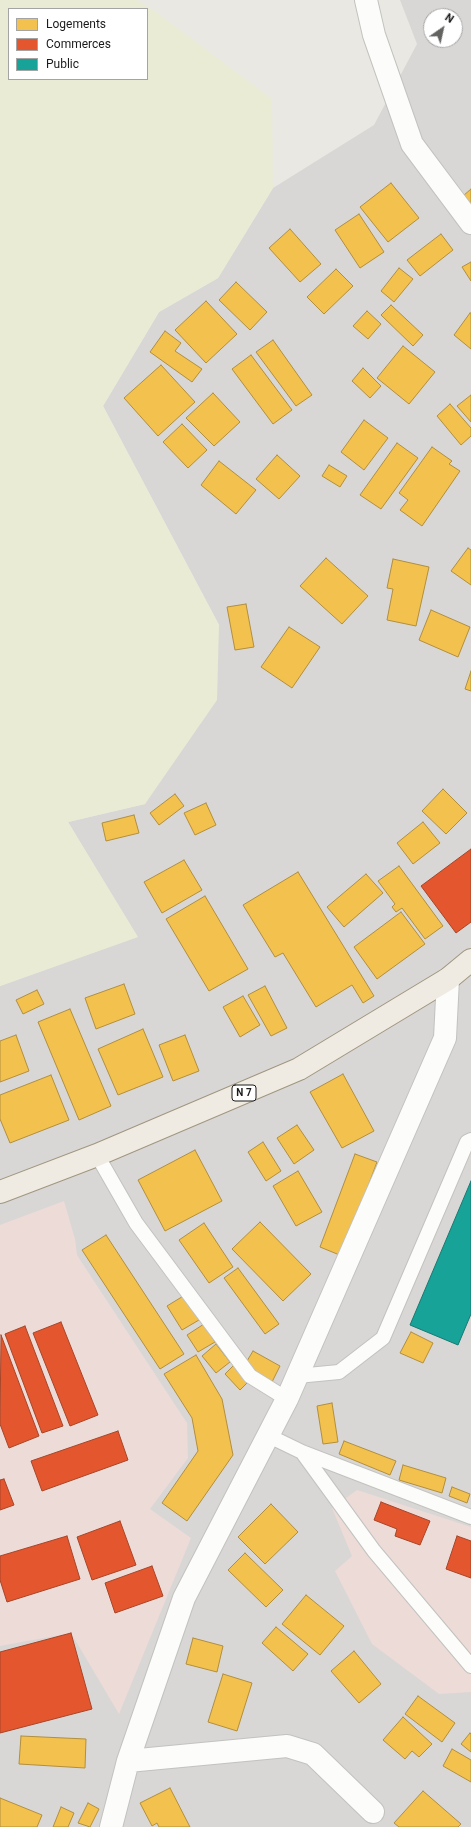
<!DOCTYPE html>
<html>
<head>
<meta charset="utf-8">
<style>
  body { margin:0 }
  #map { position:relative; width:471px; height:1827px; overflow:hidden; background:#eae8e3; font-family:Roboto,sans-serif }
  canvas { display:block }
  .legend { position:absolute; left:8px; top:8px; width:140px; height:72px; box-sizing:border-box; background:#fff; border:1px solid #a4a4a4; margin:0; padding:5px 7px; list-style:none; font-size:12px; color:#1b1b1b }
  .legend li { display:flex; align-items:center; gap:8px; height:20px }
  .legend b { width:20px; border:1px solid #a4a4a4 }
  .north { position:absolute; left:423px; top:8px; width:40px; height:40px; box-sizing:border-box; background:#fff; border:1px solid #a4a4a4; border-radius:50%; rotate:34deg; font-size:11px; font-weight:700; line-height:16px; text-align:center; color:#1b1b1b }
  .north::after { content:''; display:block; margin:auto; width:14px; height:18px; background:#636361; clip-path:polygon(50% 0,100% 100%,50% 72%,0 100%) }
</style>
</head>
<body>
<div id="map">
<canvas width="471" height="1827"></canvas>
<ul class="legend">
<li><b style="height:11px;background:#f2c14e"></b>Logements</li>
<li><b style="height:11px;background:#e4572e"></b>Commerces</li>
<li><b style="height:11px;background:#17a398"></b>Public</li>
</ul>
<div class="north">N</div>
</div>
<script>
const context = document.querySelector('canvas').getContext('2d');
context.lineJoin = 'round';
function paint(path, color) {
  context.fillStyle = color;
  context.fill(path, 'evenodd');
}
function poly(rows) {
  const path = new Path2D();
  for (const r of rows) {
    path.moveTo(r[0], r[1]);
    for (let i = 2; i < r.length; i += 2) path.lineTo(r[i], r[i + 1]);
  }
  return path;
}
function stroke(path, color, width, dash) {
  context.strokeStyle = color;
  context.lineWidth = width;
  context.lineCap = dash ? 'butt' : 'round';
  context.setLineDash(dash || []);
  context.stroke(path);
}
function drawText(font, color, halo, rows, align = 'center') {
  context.font = font + ' Roboto,sans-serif';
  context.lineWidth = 4;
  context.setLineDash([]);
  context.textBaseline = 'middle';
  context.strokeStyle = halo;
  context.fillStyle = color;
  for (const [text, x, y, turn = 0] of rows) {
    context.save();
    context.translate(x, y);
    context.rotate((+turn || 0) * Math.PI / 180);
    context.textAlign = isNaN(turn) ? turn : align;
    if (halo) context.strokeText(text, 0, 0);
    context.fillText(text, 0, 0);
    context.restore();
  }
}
paint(poly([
  [400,0,471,0,471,1827,0,1827,0,986,137,937,68,822,145,804,219,625,103,406,159,312,218,278,273,188,374,125,417,44],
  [431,16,455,16,455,40,431,40]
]), '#d9d7d5');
paint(poly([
  [64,1201,75,1239,77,1255,187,1423,188,1458,150,1509,191,1538,119,1714,71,1633,0,1646,0,1225],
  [357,1490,471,1527,471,1692,439,1694,372,1644,335,1571,352,1556,332,1508]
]), '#eddbd7');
paint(poly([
  [0,0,137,0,156,12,272,99,273,188,218,278,159,312,103,406,219,625,217,700,145,804,68,822,138,937,0,986],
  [9,9,147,9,147,79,9,79]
]), '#eaebd5');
const homes = poly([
  [391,183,419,218,388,242,360,207,391,183],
  [471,189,471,205,463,196,471,189],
  [359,214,384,252,360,268,335,230,359,214],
  [290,229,321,264,300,282,269,248,290,229],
  [441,234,453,250,420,276,407,260,441,234],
  [471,262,471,281,462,267,471,262],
  [399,268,413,279,394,302,381,291,399,268],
  [336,269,353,286,324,314,307,297,336,269],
  [236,282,267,312,250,330,219,300,236,282],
  [206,301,237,334,206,363,175,330,206,301],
  [391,305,423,335,413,346,381,315,391,305],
  [367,311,381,324,368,339,353,326,367,311],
  [470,313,471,313,471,349,454,335,470,313],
  [165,331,181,343,175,351,202,369,192,382,150,352,165,331],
  [273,340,312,395,296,406,256,352,273,340],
  [403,346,435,372,409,404,377,378,403,346],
  [251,355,292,410,273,424,232,369,251,355],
  [161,365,195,402,158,436,124,398,161,365],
  [363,368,381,386,370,398,352,381,363,368],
  [213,393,240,422,214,446,186,418,213,393],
  [471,395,471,422,457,406,471,395],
  [450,404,471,428,471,436,461,445,437,416,450,404],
  [364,420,388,438,364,470,341,452,364,420],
  [182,424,207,450,188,468,163,442,182,424],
  [397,443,418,458,381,509,360,495,397,443],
  [432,447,452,461,449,464,460,471,422,526,400,510,408,500,399,493,432,447],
  [277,455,300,476,279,499,256,479,277,455],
  [219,461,256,490,236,514,201,485,219,461],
  [329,465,347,476,340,487,322,476,329,465],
  [468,548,471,550,471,585,451,571,468,548],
  [326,558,368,596,342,624,300,586,326,558],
  [393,559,429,567,416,626,387,620,393,589,387,588,393,559],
  [246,604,254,647,235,650,227,607,246,604],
  [431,610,470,627,458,657,419,640,431,610],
  [289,627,320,647,292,688,261,667,289,627],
  [471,671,471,691,465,689,471,671],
  [443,789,467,813,446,834,422,811,443,789],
  [175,794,184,806,159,825,150,813,175,794],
  [206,803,216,825,195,835,184,813,206,803],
  [134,815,139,833,106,841,102,823,134,815],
  [423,822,440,843,413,864,397,843,423,822],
  [184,860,202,890,162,913,144,882,184,860],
  [399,866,443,926,425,939,402,908,396,912,392,907,395,904,378,881,399,866],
  [298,872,374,996,363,1003,352,985,316,1007,283,953,275,957,243,905,298,872],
  [366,874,383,893,344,927,327,907,366,874],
  [205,896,248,969,209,991,166,919,205,896],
  [401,912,425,944,377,979,354,947,401,912],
  [124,984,135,1014,96,1029,85,998,124,984],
  [265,986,287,1028,271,1036,248,995,265,986],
  [37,990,44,1004,23,1014,16,1000,37,990],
  [243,996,260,1025,240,1037,223,1007,243,996],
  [70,1009,111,1106,79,1120,38,1022,70,1009],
  [143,1029,163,1077,118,1095,98,1049,143,1029],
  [16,1035,29,1071,0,1082,0,1041,16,1035],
  [185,1035,199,1071,173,1081,159,1045,185,1035],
  [343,1074,374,1131,342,1148,310,1092,343,1074],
  [51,1075,69,1120,10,1143,0,1119,0,1095,51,1075],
  [297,1125,314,1150,294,1164,277,1138,297,1125],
  [263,1142,281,1171,266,1181,248,1152,263,1142],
  [195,1150,222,1201,165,1231,138,1180,195,1150],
  [355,1154,377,1162,342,1256,320,1247,355,1154],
  [298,1171,322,1212,296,1226,273,1186,298,1171],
  [260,1222,311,1274,283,1301,232,1249,260,1222],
  [204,1223,233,1267,209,1283,179,1240,204,1223],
  [106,1235,184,1354,160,1369,82,1250,106,1235],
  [238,1268,279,1324,265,1334,224,1278,238,1268],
  [185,1295,199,1320,182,1330,167,1306,185,1295],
  [204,1324,215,1342,198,1352,187,1335,204,1324],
  [411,1332,433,1343,423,1363,400,1353,411,1332],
  [216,1344,230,1362,216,1373,202,1356,216,1344],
  [253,1351,280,1366,272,1382,244,1366,253,1351],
  [196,1355,222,1399,233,1455,187,1521,162,1503,198,1451,192,1418,164,1374,196,1355],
  [234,1365,250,1380,240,1390,225,1374,234,1365],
  [332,1403,338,1442,323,1444,317,1406,332,1403],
  [344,1441,396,1461,390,1475,339,1454,344,1441],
  [403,1465,446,1478,442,1493,399,1480,403,1465],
  [452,1487,470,1494,467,1503,449,1496,452,1487],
  [271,1504,298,1532,265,1564,238,1537,271,1504],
  [245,1553,283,1590,266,1607,228,1570,245,1553],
  [306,1595,344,1626,320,1655,282,1624,306,1595],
  [276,1627,308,1654,293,1671,262,1643,276,1627],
  [193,1638,223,1646,217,1672,186,1664,193,1638],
  [354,1651,381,1684,359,1703,331,1671,354,1651],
  [223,1674,252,1683,237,1731,208,1722,223,1674],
  [418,1696,455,1723,442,1742,405,1714,418,1696],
  [403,1717,432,1744,419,1757,412,1751,405,1759,383,1740,403,1717],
  [470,1733,471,1734,471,1752,461,1744,470,1733],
  [21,1736,86,1739,85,1768,19,1764,21,1736],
  [452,1749,471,1760,471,1782,443,1766,452,1749],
  [170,1788,190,1827,159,1827,157,1823,152,1826,140,1803,170,1788],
  [423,1791,461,1824,458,1827,399,1827,394,1823,423,1791],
  [0,1798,42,1815,37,1827,0,1827,0,1798],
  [88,1803,99,1809,90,1827,78,1823,88,1803],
  [61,1807,74,1813,68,1827,53,1827,61,1807]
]);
paint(homes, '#f2c14e');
stroke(homes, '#b28f3f', 1);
const shops = poly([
  [471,849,471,922,456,933,421,886,471,849],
  [61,1322,98,1415,70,1426,33,1333,61,1322],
  [25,1326,63,1426,42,1433,5,1334,25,1326],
  [1,1335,39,1436,9,1448,0,1424,1,1335],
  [118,1431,128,1460,42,1491,31,1461,118,1431],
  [4,1479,14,1505,0,1510,0,1480,4,1479],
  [381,1502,430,1521,420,1545,395,1536,397,1529,374,1520,381,1502],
  [120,1521,136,1565,92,1580,77,1537,120,1521],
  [67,1536,80,1579,7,1602,0,1580,0,1556,67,1536],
  [457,1536,471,1541,471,1578,446,1569,457,1536],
  [152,1566,163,1596,115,1613,105,1583,152,1566],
  [71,1633,92,1709,0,1733,0,1652,71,1633]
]);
paint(shops, '#e4572e');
stroke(shops, '#a84528', 1);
const public = poly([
  [471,1181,471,1314,458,1345,410,1325,471,1181]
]);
paint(public, '#17a398');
stroke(public, '#187a72', 1);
const service = poly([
  [97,1155,136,1223,250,1376,287,1399],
  [297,1376,339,1372,383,1338,467,1142,471,1140],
  [269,1436,302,1452,471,1517],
  [302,1452,374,1551,471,1666]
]);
const minor = poly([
  [366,0,374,35,412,144,471,223],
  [128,1761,287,1746,313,1754,373,1812],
  [111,1827,128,1761,184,1598,287,1399,445,1038,448,979]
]);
const primary = poly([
  [0,1192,97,1155,299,1069,448,979,471,960]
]);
stroke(service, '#c2c2bf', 16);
stroke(minor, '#c2c2bf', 24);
stroke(primary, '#a09680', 24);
stroke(service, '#fcfcfb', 14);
stroke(minor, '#fcfcfb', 22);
stroke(primary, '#f0ebe2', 22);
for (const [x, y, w] of [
  [244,1093,24]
]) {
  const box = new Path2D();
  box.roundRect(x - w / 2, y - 8, w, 16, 3);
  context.fillStyle = '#fff';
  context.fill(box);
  stroke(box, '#1b1b1b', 1);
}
drawText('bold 10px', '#1b1b1b', null, [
  ["N 7",244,1093]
]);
</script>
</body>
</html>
